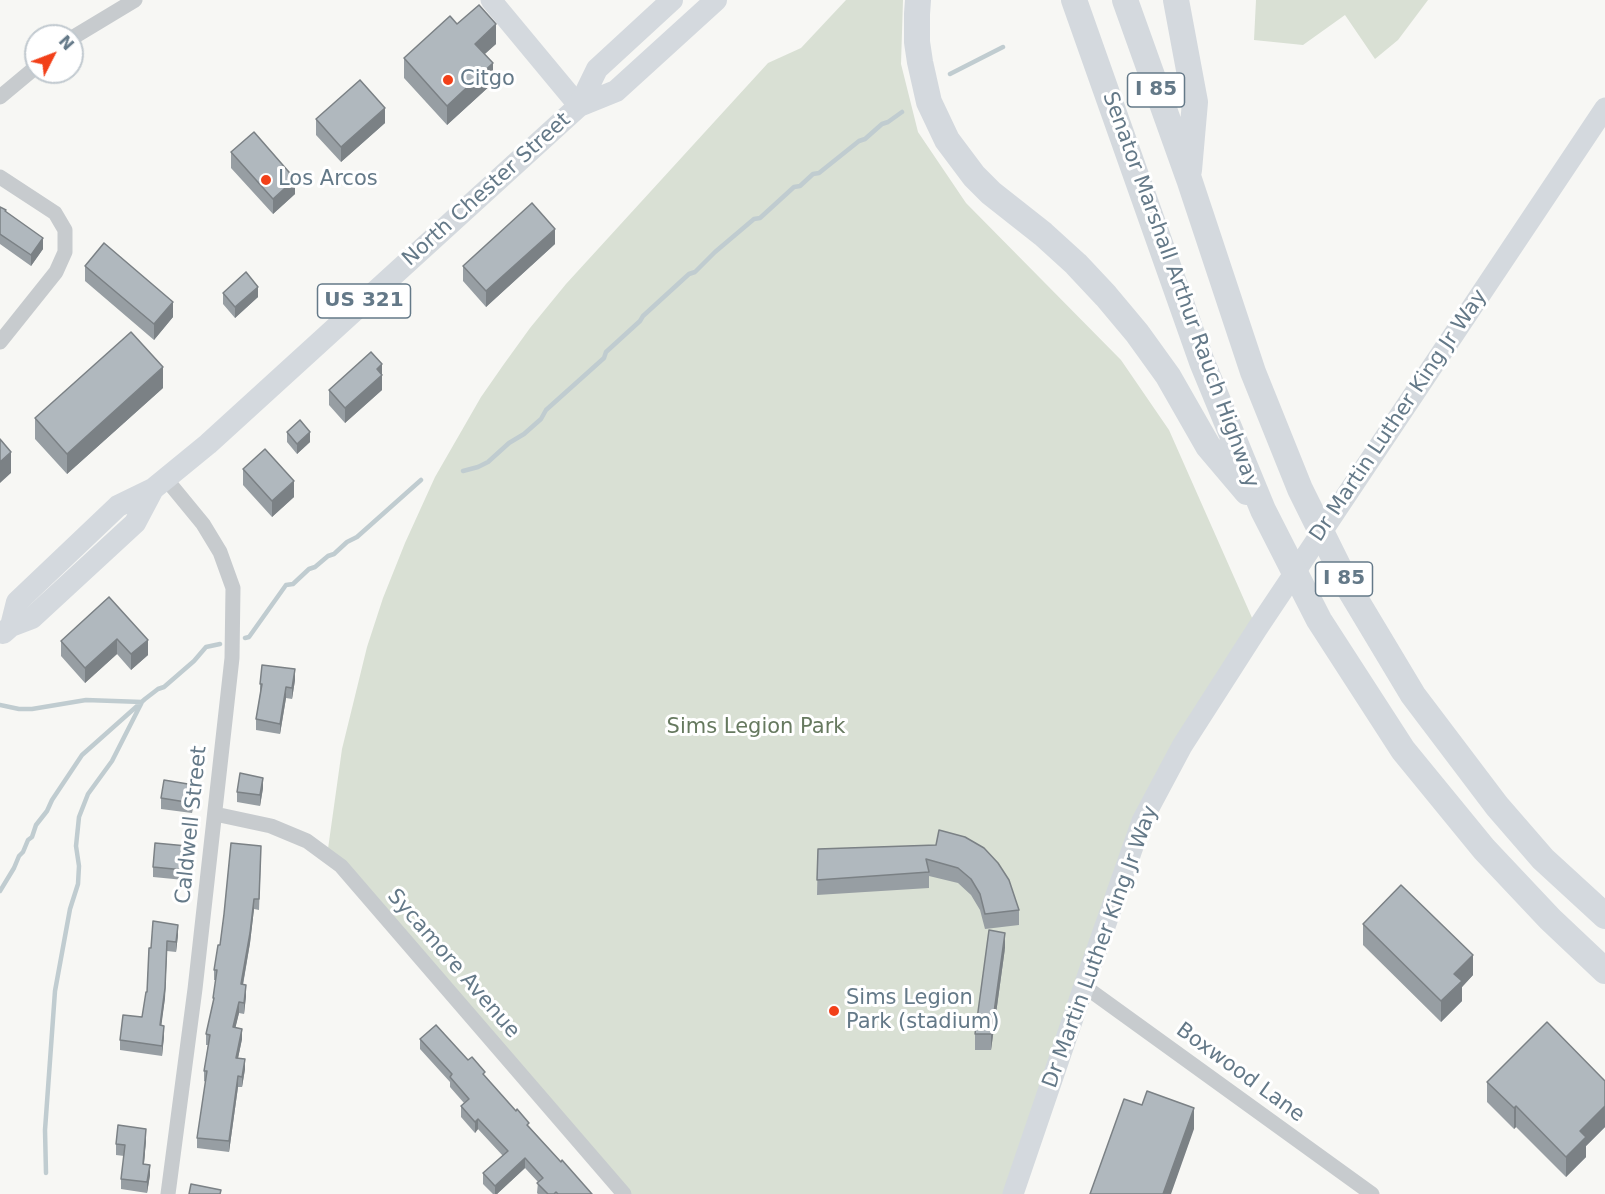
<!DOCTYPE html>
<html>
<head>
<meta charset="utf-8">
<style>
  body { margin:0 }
  #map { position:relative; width:1605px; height:1194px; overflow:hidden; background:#f7f7f4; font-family:"DejaVu Sans",sans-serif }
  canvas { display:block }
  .north { position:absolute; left:24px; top:24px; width:60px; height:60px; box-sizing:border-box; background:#fff; border:2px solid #c1c9cf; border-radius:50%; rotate:48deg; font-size:16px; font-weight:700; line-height:24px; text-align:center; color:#647988 }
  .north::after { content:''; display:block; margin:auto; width:21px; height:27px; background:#f24019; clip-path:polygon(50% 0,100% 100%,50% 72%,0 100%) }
</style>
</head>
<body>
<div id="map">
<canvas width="1605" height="1194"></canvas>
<div class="north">N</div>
</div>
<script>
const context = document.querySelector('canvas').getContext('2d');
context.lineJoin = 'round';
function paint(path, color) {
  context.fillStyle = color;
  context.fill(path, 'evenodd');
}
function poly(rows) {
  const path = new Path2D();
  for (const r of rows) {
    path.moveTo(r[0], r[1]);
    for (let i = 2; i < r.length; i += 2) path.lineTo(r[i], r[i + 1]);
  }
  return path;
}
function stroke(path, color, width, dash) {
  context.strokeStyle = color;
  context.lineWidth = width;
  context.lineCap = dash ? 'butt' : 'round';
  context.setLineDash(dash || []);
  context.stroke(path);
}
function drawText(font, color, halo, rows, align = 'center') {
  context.font = font + ' "DejaVu Sans",sans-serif';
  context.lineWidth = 6;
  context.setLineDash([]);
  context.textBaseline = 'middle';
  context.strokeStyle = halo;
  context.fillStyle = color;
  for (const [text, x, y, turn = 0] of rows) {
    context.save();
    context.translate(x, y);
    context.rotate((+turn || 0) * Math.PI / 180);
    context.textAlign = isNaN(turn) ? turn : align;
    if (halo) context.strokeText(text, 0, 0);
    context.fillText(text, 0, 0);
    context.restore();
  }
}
paint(poly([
  [846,0,903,0,901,64,918,132,966,203,1121,360,1169,430,1257,629,1142,821,1013,1194,624,1194,327,856,342,749,367,647,383,598,405,543,435,477,481,397,504,364,530,328,566,284,768,63,801,48],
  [1256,0,1428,0,1398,40,1375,59,1345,15,1303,45,1254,40]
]), '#d9e0d4');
stroke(poly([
  [950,74,1003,47],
  [463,471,478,467,488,462,509,443,524,434,541,419,546,410,604,358,606,352,640,321,643,316,689,274,695,272,715,252,754,219,760,218,794,187,800,186,813,174,819,173,859,141,865,139,882,124,888,122,902,112],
  [245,638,249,637,286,585,293,584,309,569,315,567,328,556,334,554,347,542,357,537,421,480],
  [0,705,19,709,32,709,86,700,142,702],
  [0,891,14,868,19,856,23,852,28,840,32,837,36,825,47,811,52,800,82,755,145,699,158,689,164,687,194,661,206,647,220,644],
  [46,1173,45,1130,55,991,70,909,78,884,79,866,76,846,79,817,88,794,112,761,142,702]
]), '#c0ccd0', 4.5);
stroke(poly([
  [72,38,135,0],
  [0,97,36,67],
  [0,177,55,213,65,230,65,252,56,272,0,342],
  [166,479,203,524,220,552,233,588,232,658,195,989,168,1194],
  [215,814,271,826,307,841,341,866,624,1194],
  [1084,986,1372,1194]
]), '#c7cbce', 15);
stroke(poly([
  [491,0,579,106],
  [1013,1194,1084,986,1142,821,1182,746,1257,629,1605,108]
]), '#d4d9de', 21);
stroke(poly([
  [579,106,597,69,672,0],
  [11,626,17,602,118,506,153,489,208,444,579,106,616,91,716,0],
  [3,633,11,626,32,618,135,523,153,489]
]), '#d4d9de', 22);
stroke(poly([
  [918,0,917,14,917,42,920,62,929,102,947,140,974,176,991,193,1043,234,1076,264,1106,296,1137,333,1168,376,1208,446,1247,492],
  [1074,0,1202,362,1263,510,1319,620,1403,750,1484,849,1550,919,1605,971],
  [1125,0,1189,179,1253,372,1300,489,1350,590,1413,695,1497,806,1543,859,1605,916],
  [1176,0,1195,102,1189,170]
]), '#d4d9de', 26);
paint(poly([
  [457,24,496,44,484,54,493,83,447,125,404,78,404,58],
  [316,119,385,123,341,162,316,135],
  [231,152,295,194,273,214,231,168],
  [0,207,43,249,31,266,0,244],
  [555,244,486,307,463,281,463,266],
  [85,266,173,317,154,340,85,281],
  [223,293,258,297,235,318,223,304],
  [382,364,382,390,345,423,329,405,329,390],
  [163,388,67,474,35,439,35,418],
  [287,432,310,442,297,454,287,442],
  [243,469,294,497,272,517,243,485],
  [109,597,148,655,131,670,117,654,85,683,61,656,61,641],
  [295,680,292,699,286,698,280,734,256,730,256,719,260,694,260,684],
  [263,788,260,806,237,802,237,792],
  [194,795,192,813,161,809,161,798],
  [936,845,1019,910,1019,925,985,929,980,910,971,895,958,883,929,876,929,888,817,895,818,849],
  [261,856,259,910,254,909,250,943,243,985,246,996,244,1014,239,1013,235,1028,242,1039,238,1058,245,1069,242,1087,238,1087,229,1152,197,1148,197,1138,206,1082,204,1081,204,1071,208,1045,206,1045,206,1034,213,1004,216,980,214,980,214,970,220,945],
  [187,857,184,880,153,877,153,867],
  [1363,924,1473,975,1462,987,1462,1001,1441,1022,1363,945],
  [178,935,176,952,167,951,165,998,161,1025,164,1036,162,1056,120,1050,120,1040,142,1017,147,992,149,948],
  [1005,948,991,1050,975,1050,975,1034],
  [420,1039,468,1060,485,1077,561,1162,592,1194,538,1194,537,1193,538,1182,525,1168,497,1194,493,1194,483,1184,483,1173,503,1156,478,1129,475,1133,461,1117,461,1106,464,1103,450,1087,450,1082,420,1049],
  [1605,1081,1605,1127,1586,1146,1586,1157,1566,1177,1516,1127,1514,1129,1487,1102,1487,1082],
  [146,1140,144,1164,150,1175,147,1193,121,1189,121,1179,124,1156,116,1155,116,1144]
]), '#979ea3');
paint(poly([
  [496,24,496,44,475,63,475,44],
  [493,63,493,83,447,125,447,106],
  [385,108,385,123,341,162,341,147],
  [295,179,295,194,273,214,273,199],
  [555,229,555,244,486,307,486,291],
  [43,238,43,249,31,266,31,255],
  [258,287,258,297,235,318,235,307],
  [173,302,173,317,154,340,154,324],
  [382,364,382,390,345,423,345,408,377,369],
  [163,367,163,388,67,474,67,454],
  [310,432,310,442,297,454,297,444],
  [11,452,11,473,0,483,0,462],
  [294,481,294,497,272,517,272,501],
  [117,639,117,654,85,683,85,668],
  [148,640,148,655,131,670,131,654],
  [295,669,295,680,292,699,292,688],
  [286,687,286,698,280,734,280,724],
  [263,778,263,788,260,806,260,795],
  [194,785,194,795,192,813,192,803],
  [187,846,187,857,184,880,184,870],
  [254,899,254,909,250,943,241,995,241,984],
  [178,925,178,935,176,952,176,942],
  [1005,933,1005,948,991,1050,991,1034],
  [167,941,165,998,160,1036,160,1025],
  [1473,955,1473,975,1462,987,1462,1001,1441,1022,1441,1001,1454,974],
  [246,985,246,996,244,1014,244,1003],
  [239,1002,239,1013,233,1038,233,1027],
  [164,1026,164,1036,162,1056,162,1046],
  [242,1029,242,1039,236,1068,236,1058],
  [245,1059,245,1069,242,1087,242,1077],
  [238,1076,238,1087,229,1152,229,1141],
  [1516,1106,1516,1127,1514,1129,1514,1108],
  [1605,1106,1605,1127,1586,1146,1586,1157,1566,1177,1566,1157,1580,1131],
  [1194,1108,1194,1129,1171,1194,1163,1194],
  [478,1119,478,1129,475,1133,475,1122],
  [146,1129,146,1140,143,1174,143,1164],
  [525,1158,525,1168,497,1194,495,1194,495,1186],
  [150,1165,150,1175,147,1193,147,1182]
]), '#7b8185');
const building = poly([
  [479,5,496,24,475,44,493,63,447,106,404,58,450,16,457,24,479,5],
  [360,80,385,108,341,147,316,119,360,80],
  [254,132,295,179,273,199,231,152,254,132],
  [532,203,555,229,486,291,463,266,532,203],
  [0,207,6,210,5,211,43,238,31,255,0,234,0,207],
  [104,243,173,302,154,324,85,266,104,243],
  [246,272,258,287,235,307,223,293,246,272],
  [131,332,163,367,67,454,35,418,131,332],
  [371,352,382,364,377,369,382,375,345,408,329,390,371,352],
  [300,420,310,432,297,444,287,432,300,420],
  [0,439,11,452,0,462,0,439],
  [265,449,294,481,272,501,243,469,265,449],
  [109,597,148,640,131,654,117,639,85,668,61,641,109,597],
  [262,665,295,669,292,688,286,687,280,724,256,719,262,684,260,684,262,665],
  [240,773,263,778,260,795,237,792,240,773],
  [164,780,194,785,192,803,161,798,164,780],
  [939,830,965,837,984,848,998,863,1009,880,1019,910,985,914,980,894,971,879,958,868,926,859,929,872,817,880,818,849,936,845,939,830],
  [155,843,187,846,184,870,153,867,155,843],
  [231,843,261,846,259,899,254,899,250,933,241,984,246,985,244,1003,239,1002,233,1027,242,1029,236,1058,245,1059,242,1077,238,1076,229,1141,197,1138,207,1071,204,1071,210,1035,206,1034,214,998,213,998,217,970,214,970,218,945,220,945,224,914,231,843],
  [1401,885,1473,955,1454,974,1462,981,1441,1001,1363,924,1401,885],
  [153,921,178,925,176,942,167,941,165,988,160,1025,164,1026,162,1046,120,1040,123,1015,142,1017,146,992,147,992,149,948,151,948,153,921],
  [989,930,1005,933,991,1034,975,1034,989,930],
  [1547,1022,1605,1081,1605,1106,1580,1131,1586,1137,1566,1157,1516,1106,1514,1108,1487,1082,1547,1022],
  [436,1025,468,1060,472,1057,485,1072,483,1074,516,1111,517,1109,529,1123,527,1125,561,1162,562,1160,592,1194,558,1194,556,1192,554,1194,548,1194,537,1183,543,1178,525,1158,495,1186,483,1173,508,1151,478,1119,475,1122,461,1106,469,1099,450,1077,452,1074,420,1039,436,1025],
  [1147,1091,1194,1108,1163,1194,1090,1194,1124,1099,1142,1105,1147,1091],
  [118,1125,146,1129,143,1164,150,1165,147,1182,121,1179,125,1145,116,1144,118,1125],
  [191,1184,221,1190,220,1194,189,1194,191,1184]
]);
paint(building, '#b0b8be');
stroke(building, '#7b8185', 1.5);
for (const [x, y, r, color] of [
  [448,80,6,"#f24019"],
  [266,180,6,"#f24019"],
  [834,1011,6,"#f24019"]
]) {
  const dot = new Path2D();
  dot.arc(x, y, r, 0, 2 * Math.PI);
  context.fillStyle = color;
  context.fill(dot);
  stroke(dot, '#fff', 2);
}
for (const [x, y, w] of [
  [1156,90,57],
  [364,301,93],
  [1344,579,57]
]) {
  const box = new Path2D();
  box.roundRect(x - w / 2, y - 17, w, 34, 4.5);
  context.fillStyle = '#fff';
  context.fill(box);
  stroke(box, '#647988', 1.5);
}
drawText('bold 20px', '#647988', null, [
  ["I 85",1156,90],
  ["US 321",364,301],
  ["I 85",1344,579]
]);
drawText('21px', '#647988', '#fff', [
  ["Citgo",460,80],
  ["Los Arcos",278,180],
  ["Sims Legion",846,999],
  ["Park (stadium)",846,1023]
], 'left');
drawText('21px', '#647988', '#fff', [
  ["North Chester Street",487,190,-42],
  ["Senator Marshall Arthur Rauch Highway",1180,290,70],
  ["Dr Martin Luther King Jr Way",1399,416,-56],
  ["Caldwell Street",192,825,-84],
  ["Dr Martin Luther King Jr Way",1101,947,-70],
  ["Sycamore Avenue",453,964,49],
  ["Boxwood Lane",1240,1073,36]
]);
drawText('21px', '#66795f', '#fff', [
  ["Sims Legion Park",756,728]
]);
</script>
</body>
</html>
